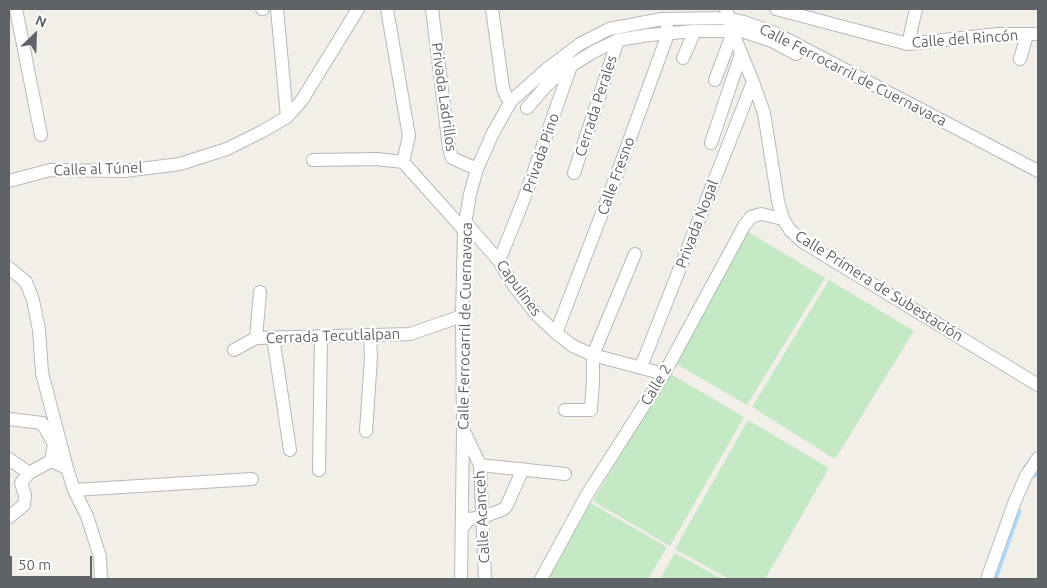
<!DOCTYPE html>
<html>
<head>
<meta charset="utf-8">
<style>
  body { margin:0 }
  #map { position:relative; width:1047px; height:588px; overflow:hidden; background:#f1efe8; font-family:Ubuntu,sans-serif }
  canvas { display:block }
  .frame { position:absolute; inset:0; border:10px solid #5f6368; pointer-events:none }
  .north { position:absolute; left:10px; top:10px; width:50px; height:50px; -webkit-text-stroke:4px #fff; paint-order:stroke; rotate:24deg; font-size:14px; font-weight:700; line-height:20px; text-align:center; color:#5f6368 }
  .north::after { content:''; display:block; margin:auto; width:18px; height:22px; background:#5f6368; clip-path:polygon(50% 0,100% 100%,50% 72%,0 100%) }
  .scale { position:absolute; left:10px; top:556px; width:82px; height:22px; box-sizing:border-box; border:2px solid #5f6368; border-top:0; padding-left:6px; font-size:15px; line-height:18px; white-space:nowrap; color:#5f6368; -webkit-text-stroke:4px #fff; paint-order:stroke }
</style>
</head>
<body>
<div id="map">
<canvas width="1047" height="588"></canvas>
<div class="frame"></div>
<div class="north">N</div>
<div class="scale">50 m</div>
</div>
<script>
const context = document.querySelector('canvas').getContext('2d');
context.lineJoin = 'round';
function paint(path, color) {
  context.fillStyle = color;
  context.fill(path, 'evenodd');
}
function poly(rows) {
  const path = new Path2D();
  for (const r of rows) {
    path.moveTo(r[0], r[1]);
    for (let i = 2; i < r.length; i += 2) path.lineTo(r[i], r[i + 1]);
  }
  return path;
}
function stroke(path, color, width, dash) {
  context.strokeStyle = color;
  context.lineWidth = width;
  context.lineCap = dash ? 'butt' : 'round';
  context.setLineDash(dash || []);
  context.stroke(path);
}
function drawText(font, color, halo, rows, align = 'center') {
  context.font = font + ' Ubuntu,sans-serif';
  context.lineWidth = 4.5;
  context.setLineDash([]);
  context.textBaseline = 'middle';
  context.strokeStyle = halo;
  context.fillStyle = color;
  for (const [text, x, y, turn = 0] of rows) {
    context.save();
    context.translate(x, y);
    context.rotate((+turn || 0) * Math.PI / 180);
    context.textAlign = isNaN(turn) ? turn : align;
    if (halo) context.strokeText(text, 0, 0);
    context.fillText(text, 0, 0);
    context.restore();
  }
}
paint(poly([
  [748,232,825,278,747,405,673,362],
  [829,280,914,331,835,459,752,407],
  [669,373,744,417,670,546,593,501],
  [748,420,829,468,765,579,729,579,675,549],
  [587,501,667,547,648,579,543,579],
  [675,553,722,579,660,579]
]), '#c5e8c5');
stroke(poly([
  [1035,476,1038,472],
  [996,579,1020,511]
]), '#aadaff', 3);
const street = poly([
  [16,9,41,135],
  [262,9,263,9],
  [277,9,287,117],
  [387,9,409,136,403,162],
  [432,9,449,148,452,158,477,169],
  [492,9,503,88,506,96,511,101],
  [726,9,732,31,753,82,764,113,778,201,783,219,790,230,803,242,1038,385],
  [776,9,908,44,998,34,1038,34],
  [908,44,916,9],
  [683,58,695,31],
  [1020,59,1027,35],
  [715,80,733,32],
  [527,108,546,86,561,72,593,52,618,40,649,35,695,31,742,31,772,41,796,54],
  [711,143,741,54],
  [313,160,377,159,403,162,464,230],
  [574,173,618,40],
  [9,181,50,170,124,171,180,164,227,149,263,131,287,117,302,100,358,9],
  [465,222,499,261,514,286,536,314,556,333,573,346,593,355,664,374],
  [499,261,524,199,572,63],
  [9,268,26,282,33,300,39,330,42,373,67,468],
  [556,333,617,174,668,34,667,27],
  [273,337,290,450],
  [256,338,260,292],
  [234,350,256,338,410,334,462,316],
  [641,367,753,82],
  [565,410,591,410,593,381,593,355,635,254],
  [9,419,42,423,54,444,51,461],
  [366,431,371,357,370,336],
  [464,431,480,465,485,579],
  [9,459,29,473],
  [51,461,67,468,74,490,87,516,100,557,101,579],
  [480,465,565,474],
  [319,470,321,336],
  [74,490,252,479],
  [9,517,24,505,25,495,21,483,29,473,51,461],
  [462,528,469,519,483,517,504,509,507,505,523,469],
  [461,579,463,429,462,316,464,230,470,194,477,169,493,133,511,101,548,68,580,44,609,29,662,19,728,18,744,22,775,33,1038,171],
  [541,579,588,493,664,374,744,226,751,217,761,214,783,219],
  [987,579,1015,501,1026,476,1038,458]
]);
stroke(street, '#b5b8bc', 14);
stroke(street, '#fff', 12);
drawText('15px', '#5f6368', '#fff', [
  ["Calle del Rincón",965,39,-4],
  ["Calle Ferrocarril de Cuernavaca",853,75,27],
  ["Privada Ladrillos",444,97,82],
  ["Cerrada Perales",596,106,-72],
  ["Privada Pino",541,153,-71],
  ["Calle al Túnel",98,169,-2],
  ["Calle Fresno",616,176,-70],
  ["Privada Nogal",697,224,-69],
  ["Calle Primera de Subestación",879,286,32],
  ["Capulines",519,288,54],
  ["Calle Ferrocarril de Cuernavaca",465,326,-89],
  ["Cerrada Tecutlalpan",333,336,-2],
  ["Calle 2",656,385,-59],
  ["Calle Acanceh",482,517,-93]
]);
</script>
</body>
</html>
